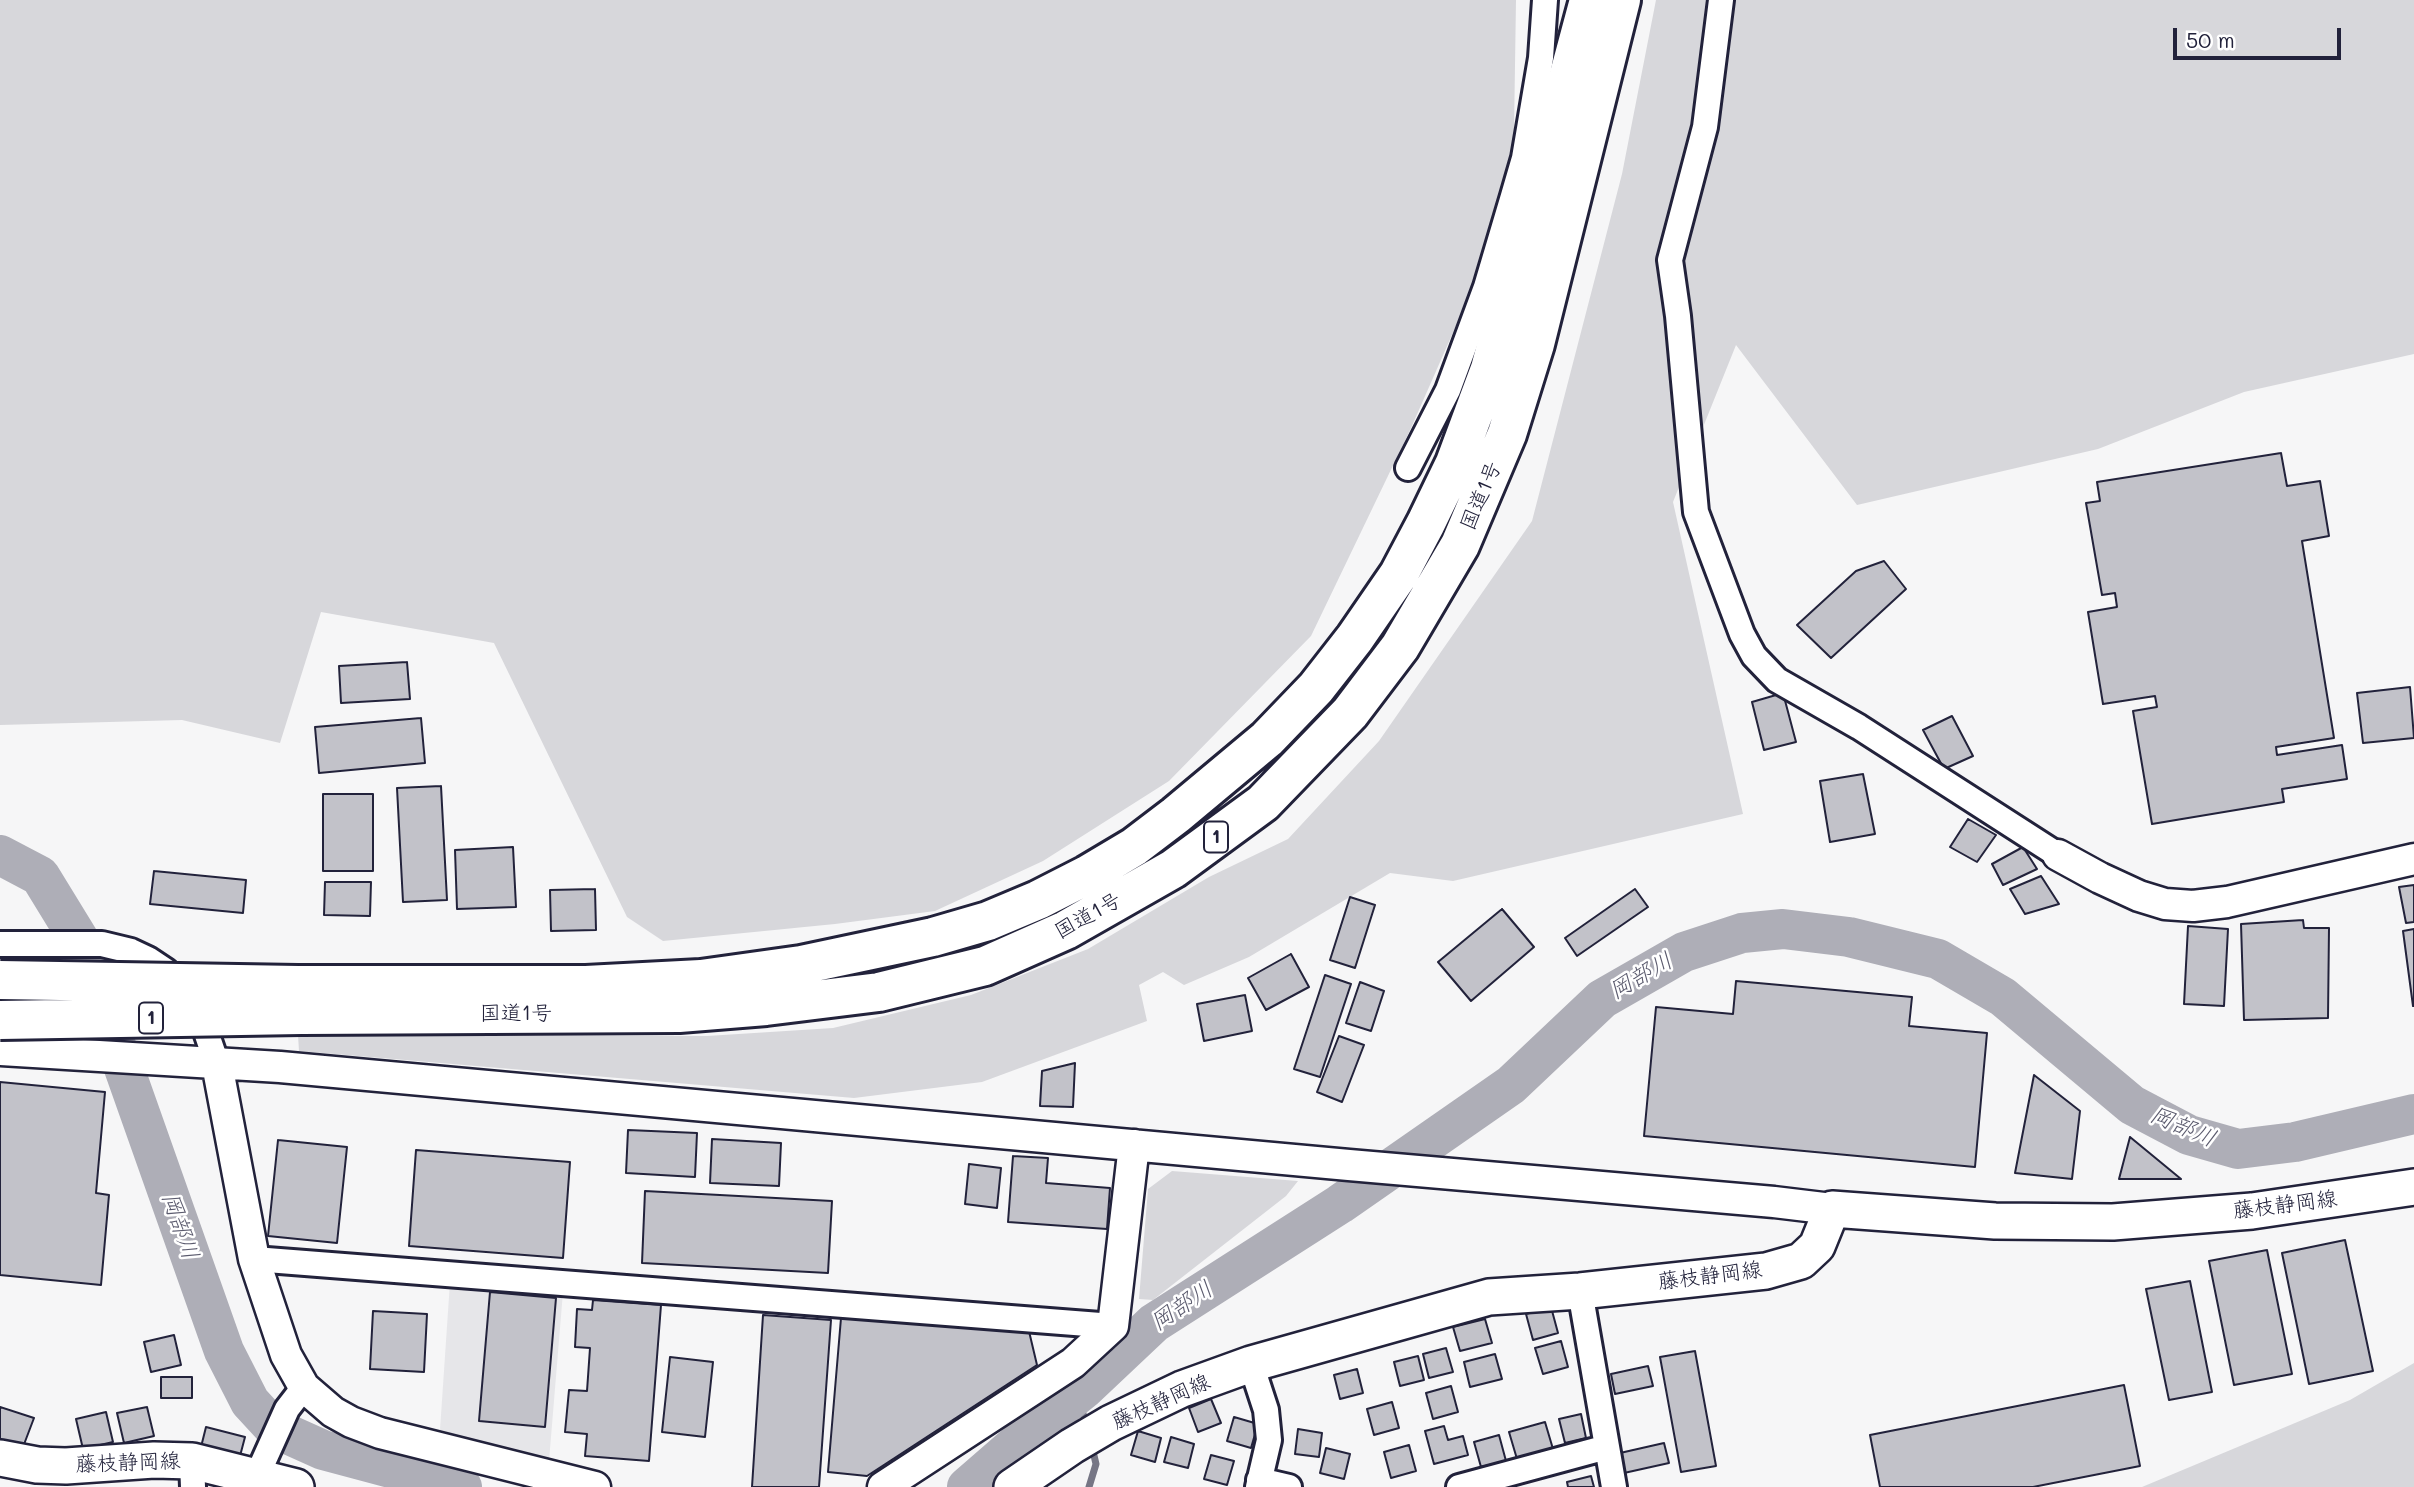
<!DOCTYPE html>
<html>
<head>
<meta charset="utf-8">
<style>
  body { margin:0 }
  #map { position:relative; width:2414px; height:1487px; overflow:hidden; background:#f6f6f7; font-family:Mali,sans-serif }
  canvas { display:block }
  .scale { position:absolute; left:2173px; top:28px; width:168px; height:32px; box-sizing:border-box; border:4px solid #22223b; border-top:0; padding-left:9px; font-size:21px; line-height:24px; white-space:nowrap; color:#22223b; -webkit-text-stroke:5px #fff; paint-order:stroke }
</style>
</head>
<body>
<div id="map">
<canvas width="2414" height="1487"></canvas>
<div class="scale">50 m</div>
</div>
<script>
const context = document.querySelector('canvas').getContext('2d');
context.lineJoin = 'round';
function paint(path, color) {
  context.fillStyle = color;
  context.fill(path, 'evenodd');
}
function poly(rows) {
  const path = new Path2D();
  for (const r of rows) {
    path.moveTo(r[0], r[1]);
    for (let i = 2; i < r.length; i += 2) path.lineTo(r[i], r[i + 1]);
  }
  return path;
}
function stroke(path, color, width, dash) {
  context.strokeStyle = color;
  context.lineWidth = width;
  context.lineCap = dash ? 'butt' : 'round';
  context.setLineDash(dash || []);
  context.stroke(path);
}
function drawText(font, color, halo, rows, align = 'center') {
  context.font = font + ' Mali,"Klee One",sans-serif';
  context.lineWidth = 5;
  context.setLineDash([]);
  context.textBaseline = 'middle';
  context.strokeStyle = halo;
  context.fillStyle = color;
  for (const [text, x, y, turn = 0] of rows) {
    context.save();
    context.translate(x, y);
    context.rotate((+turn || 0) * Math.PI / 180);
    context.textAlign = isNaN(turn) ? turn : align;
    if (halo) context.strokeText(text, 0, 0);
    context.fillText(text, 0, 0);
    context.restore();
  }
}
paint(poly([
  [450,1282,563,1292,549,1461,440,1430]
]), '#e6e6e9');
paint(poly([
  [0,0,1516,0,1513,196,1411,428,1311,636,1169,781,1043,861,935,911,835,924,663,941,627,917,494,643,321,612,280,743,182,720,0,725],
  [1656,0,2414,0,2414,354,2244,392,2098,449,1857,505,1736,345,1673,502,1743,814,1453,881,1390,873,1249,957,1184,985,1163,972,1139,985,1147,1021,982,1082,854,1098,299,1051,298,1035,707,1036,833,1028,971,995,1088,949,1209,877,1288,839,1379,741,1532,521,1622,174],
  [1172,1171,1298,1181,1286,1196,1153,1300,1139,1299,1148,1189],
  [2414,1363,2414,1487,2142,1487,2350,1400]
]), '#d7d7db');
stroke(poly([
  [1084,1389,1081,1406,1086,1425],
  [1089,1487,1096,1464,1092,1447]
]), '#767685', 7);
stroke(poly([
  [0,855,40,876,78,938,224,1351,250,1402,274,1428,323,1450,462,1487],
  [967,1487,1028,1434,1084,1389,1154,1323,1340,1204,1511,1085,1602,999,1684,952,1742,933,1783,929,1849,937,1938,959,2003,997,2132,1105,2189,1135,2238,1149,2295,1142,2414,1114]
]), '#aeaeb7', 40);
const building = poly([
  [2281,453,2287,486,2320,481,2329,536,2302,541,2334,738,2276,747,2277,755,2342,745,2347,779,2282,789,2284,802,2152,824,2133,711,2157,707,2155,696,2103,704,2088,612,2117,607,2115,593,2102,595,2086,503,2100,501,2097,482,2281,453],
  [1884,561,1906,589,1831,658,1797,625,1856,571,1884,561],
  [407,662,410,699,341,703,339,666,407,662],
  [2410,687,2414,738,2363,743,2357,693,2410,687],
  [1783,693,1796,742,1764,750,1752,702,1783,693],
  [1952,716,1973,756,1944,769,1923,730,1952,716],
  [421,718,425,763,319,773,315,727,421,718],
  [1863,774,1875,834,1830,842,1820,781,1863,774],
  [441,786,447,900,403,902,397,788,441,786],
  [323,794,373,794,373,871,323,871,323,794],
  [1968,819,1996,835,1977,862,1950,847,1968,819],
  [513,847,516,907,457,909,455,850,513,847],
  [2023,847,2037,869,2003,885,1992,864,2023,847],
  [154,871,246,880,243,913,150,904,154,871],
  [2041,876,2059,904,2025,914,2010,889,2041,876],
  [325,882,371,882,370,916,324,915,325,882],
  [2414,885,2414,922,2406,923,2399,887,2414,885],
  [595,889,596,930,551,931,550,890,595,889],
  [1635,889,1648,907,1577,956,1565,938,1635,889],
  [1350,897,1375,905,1355,968,1330,960,1350,897],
  [1502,909,1534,947,1471,1001,1438,962,1502,909],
  [2303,920,2304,928,2329,928,2328,1018,2244,1020,2241,924,2303,920],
  [2188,926,2228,929,2224,1006,2184,1004,2188,926],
  [2414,929,2414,1006,2413,1006,2403,931,2414,929],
  [1291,954,1309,987,1266,1010,1248,978,1291,954],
  [1325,975,1351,984,1320,1077,1294,1069,1325,975],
  [1736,981,1912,997,1909,1026,1987,1033,1975,1167,1644,1136,1656,1007,1733,1014,1736,981],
  [1360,982,1384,991,1371,1031,1346,1023,1360,982],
  [1245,995,1252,1031,1204,1041,1197,1004,1245,995],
  [1339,1036,1364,1045,1342,1102,1317,1092,1339,1036],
  [1075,1063,1073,1107,1040,1106,1042,1071,1075,1063],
  [2034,1075,2080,1111,2072,1179,2015,1173,2034,1075],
  [0,1082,105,1092,96,1193,109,1195,101,1285,0,1275,0,1082],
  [628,1130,697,1133,695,1177,626,1173,628,1130],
  [2130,1137,2181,1179,2119,1179,2130,1137],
  [712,1139,781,1143,779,1186,710,1183,712,1139],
  [278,1140,347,1147,337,1243,268,1236,278,1140],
  [416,1150,570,1162,563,1258,409,1246,416,1150],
  [1013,1156,1048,1158,1046,1183,1110,1188,1107,1229,1008,1222,1013,1156],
  [969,1164,1001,1168,997,1208,965,1204,969,1164],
  [645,1191,832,1201,828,1273,642,1263,645,1191],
  [2345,1240,2373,1371,2309,1384,2282,1253,2345,1240],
  [2267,1250,2292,1374,2234,1385,2209,1261,2267,1250],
  [2190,1281,2212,1392,2169,1400,2146,1289,2190,1281],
  [490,1292,556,1298,545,1427,479,1421,490,1292],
  [593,1300,661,1305,649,1461,585,1456,587,1434,565,1432,569,1390,587,1391,590,1348,575,1347,577,1309,592,1310,593,1300],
  [1551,1307,1558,1333,1533,1340,1526,1314,1551,1307],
  [373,1311,427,1314,424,1372,370,1369,373,1311],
  [763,1315,831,1320,819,1487,752,1487,763,1315],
  [841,1318,1028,1327,1037,1365,867,1476,828,1472,841,1318],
  [1485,1319,1492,1343,1460,1351,1453,1327,1485,1319],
  [174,1335,181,1365,151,1372,144,1342,174,1335],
  [1561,1341,1568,1367,1543,1374,1535,1348,1561,1341],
  [1446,1348,1453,1372,1429,1378,1423,1354,1446,1348],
  [1695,1351,1716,1466,1681,1472,1660,1357,1695,1351],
  [1495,1354,1502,1379,1470,1387,1464,1362,1495,1354],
  [1418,1356,1424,1380,1400,1386,1394,1362,1418,1356],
  [670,1357,713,1362,705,1437,662,1432,670,1357],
  [1648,1366,1653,1386,1615,1394,1611,1374,1648,1366],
  [1357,1369,1363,1393,1340,1399,1334,1375,1357,1369],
  [161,1377,192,1377,192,1398,161,1398,161,1377],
  [2124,1385,2140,1466,2033,1487,1880,1487,1870,1435,2124,1385],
  [1451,1386,1458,1412,1433,1419,1426,1393,1451,1386],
  [1211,1399,1221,1423,1198,1432,1189,1408,1211,1399],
  [1392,1402,1399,1428,1374,1435,1367,1409,1392,1402],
  [0,1407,34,1418,23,1447,0,1439,0,1407],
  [147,1407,154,1436,124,1443,117,1413,147,1407],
  [106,1412,113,1442,83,1449,76,1419,106,1412],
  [1581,1414,1586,1438,1565,1443,1559,1419,1581,1414],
  [1234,1417,1258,1424,1251,1448,1227,1441,1234,1417],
  [1545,1422,1553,1449,1517,1459,1509,1432,1545,1422],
  [1444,1426,1448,1440,1463,1436,1468,1455,1434,1464,1425,1431,1444,1426],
  [206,1427,245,1437,240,1456,201,1447,206,1427],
  [1298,1429,1322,1433,1319,1457,1295,1454,1298,1429],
  [1138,1431,1161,1438,1155,1462,1131,1455,1138,1431],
  [1499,1435,1506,1461,1481,1467,1474,1442,1499,1435],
  [1171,1437,1194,1444,1188,1468,1164,1462,1171,1437],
  [1664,1443,1669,1463,1624,1473,1620,1453,1664,1443],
  [1409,1445,1416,1471,1391,1478,1384,1452,1409,1445],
  [1326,1448,1350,1454,1344,1479,1320,1473,1326,1448],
  [1211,1455,1234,1461,1227,1485,1204,1479,1211,1455],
  [1591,1476,1594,1487,1568,1487,1567,1482,1591,1476]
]);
paint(building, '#c2c2c9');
stroke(building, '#22223b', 2);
const minor = poly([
  [1721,0,1705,127,1670,260,1678,316,1696,512,1742,634,1754,656,1777,680,1859,727,2058,855],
  [1408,468,1448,390,1486,287,1513,196,1524,158,1541,58,1545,0],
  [0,944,102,944,131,951,148,959,166,971,204,1026,217,1064],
  [254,1259,1113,1326],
  [1580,1291,1614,1487],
  [1251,1364,1266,1410,1269,1440,1258,1487],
  [192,1461,193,1487],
  [256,1478,287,1409,304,1387],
  [1259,1480,1289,1487],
  [1459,1487,1607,1447]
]);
const tertiary = poly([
  [2058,855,2100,878,2139,896,2165,904,2193,906,2227,902,2414,859],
  [0,1050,280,1067,1349,1165,1774,1202,1832,1209],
  [217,1064,254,1259,286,1355,304,1387,333,1412,351,1422,380,1433,595,1487],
  [883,1487,1073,1363,1113,1326,1134,1145]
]);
const secondary = poly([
  [0,1458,37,1465,66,1466,154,1460,192,1461,296,1487],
  [1012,1487,1072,1446,1111,1423,1182,1389,1251,1364,1489,1297,1580,1291,1766,1271,1801,1261,1817,1246,1832,1209,1995,1221,2113,1222,2252,1211,2414,1187]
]);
const trunk = poly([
  [298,985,586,985,701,979,801,965,933,937,988,921,1038,900,1087,875,1134,847,1176,815,1267,739,1316,688,1355,638,1399,574,1426,523,1455,463,1490,369,1589,0],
  [301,1015,679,1013,766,1006,879,992,985,966,1066,930,1173,869,1263,803,1350,713,1400,647,1460,545,1507,434,1535,344,1621,0]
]);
stroke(minor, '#22223b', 30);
stroke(tertiary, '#22223b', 35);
stroke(secondary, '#22223b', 40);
stroke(trunk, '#22223b', 44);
stroke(minor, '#fff', 24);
stroke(tertiary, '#fff', 30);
stroke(secondary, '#fff', 35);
stroke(trunk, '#fff', 38);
const trunkBridge = poly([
  [0,980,298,985],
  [0,1020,301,1015]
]);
stroke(trunkBridge, '#22223b', 44, []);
stroke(trunkBridge, '#fff', 38);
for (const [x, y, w] of [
  [1216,837,24],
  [151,1018,24]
]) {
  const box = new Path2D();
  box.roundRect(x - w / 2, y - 15.5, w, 31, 5);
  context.fillStyle = '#fff';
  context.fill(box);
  stroke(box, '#22223b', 2);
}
drawText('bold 19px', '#22223b', null, [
  ["1",1216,837],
  ["1",151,1018]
]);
drawText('21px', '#22223b', '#fff', [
  ["国道1号",1481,496,-67],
  ["国道1号",1088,916,-29],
  ["国道1号",516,1014],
  ["藤枝静岡線",2285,1205,-7],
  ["藤枝静岡線",1710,1276,-7],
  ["藤枝静岡線",1161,1402,-24],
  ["藤枝静岡線",128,1463,-2]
]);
drawText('italic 23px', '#5a5a6d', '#fff', [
  ["岡部川",1641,976,-30],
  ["岡部川",2183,1127,23],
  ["岡部川",180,1226,71],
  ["岡部川",1182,1306,-34]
]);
</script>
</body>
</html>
